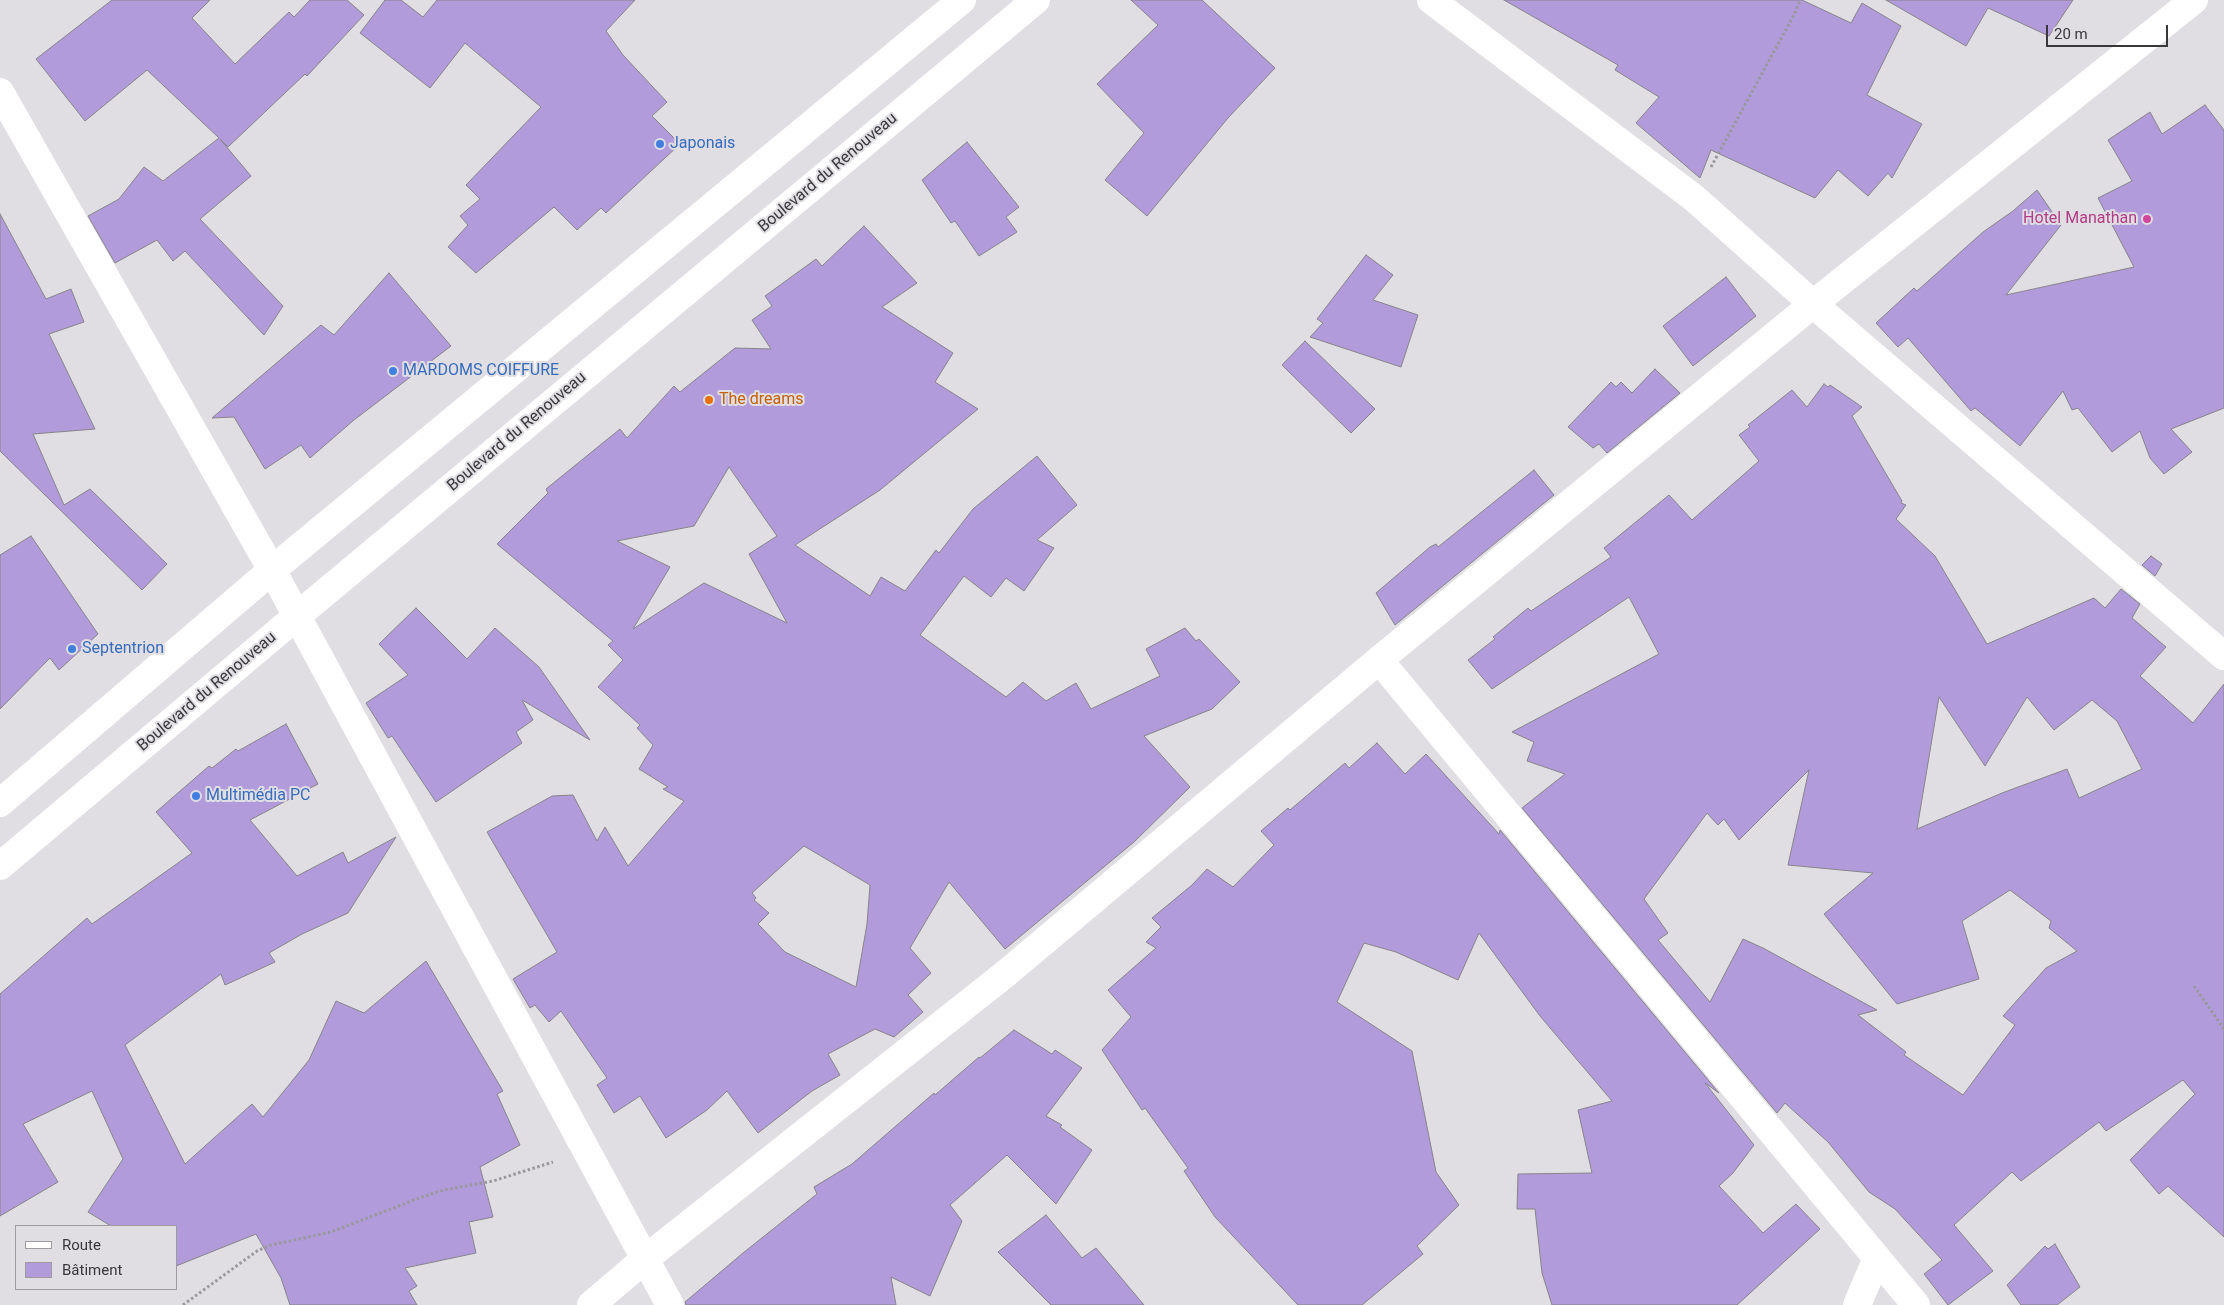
<!DOCTYPE html>
<html>
<head>
<meta charset="utf-8">
<style>
  body { margin:0 }
  #map { position:relative; width:2224px; height:1305px; overflow:hidden; background:#e0dee3; font-family:Roboto,sans-serif }
  canvas { display:block }
  .legend { position:absolute; left:15px; top:1225px; width:162px; height:65px; box-sizing:border-box; background:#e0dee3; border:1px solid #9d9b9f; margin:0; padding:6px 9px; list-style:none; font-size:15px; color:#383739 }
  .legend li { display:flex; align-items:center; gap:10px; height:25px }
  .legend b { width:25px; border:1px solid #9d9b9f }
  .scale { position:absolute; left:2046px; top:25px; width:122px; height:22px; box-sizing:border-box; border:2px solid #383739; border-top:0; padding-left:6px; font-size:15px; line-height:18px; white-space:nowrap; color:#383739; -webkit-text-stroke:4px #e0dee3; paint-order:stroke }
</style>
</head>
<body>
<div id="map">
<canvas width="2224" height="1305"></canvas>
<ul class="legend">
<li><b style="height:6px;background:#fff"></b>Route</li>
<li><b style="height:14px;background:#b29bda"></b>Bâtiment</li>
</ul>
<div class="scale">20 m</div>
</div>
<script>
const context = document.querySelector('canvas').getContext('2d');
context.lineJoin = 'round';
function paint(path, color) {
  context.fillStyle = color;
  context.fill(path, 'evenodd');
}
function poly(rows) {
  const path = new Path2D();
  for (const r of rows) {
    path.moveTo(r[0], r[1]);
    for (let i = 2; i < r.length; i += 2) path.lineTo(r[i], r[i + 1]);
  }
  return path;
}
function stroke(path, color, width, dash) {
  context.strokeStyle = color;
  context.lineWidth = width;
  context.lineCap = dash ? 'butt' : 'round';
  context.setLineDash(dash || []);
  context.stroke(path);
}
function drawText(font, color, halo, rows, align = 'center') {
  context.font = font + ' Roboto,sans-serif';
  context.lineWidth = 4;
  context.setLineDash([]);
  context.textBaseline = 'middle';
  context.strokeStyle = halo;
  context.fillStyle = color;
  for (const [text, x, y, turn = 0] of rows) {
    context.save();
    context.translate(x, y);
    context.rotate((+turn || 0) * Math.PI / 180);
    context.textAlign = isNaN(turn) ? turn : align;
    if (halo) context.strokeText(text, 0, 0);
    context.fillText(text, 0, 0);
    context.restore();
  }
}
const building = poly([
  [112,0,210,0,192,18,235,64,289,12,294,17,310,0,347,0,364,15,307,76,305,74,228,147,220,139,251,176,200,219,283,306,264,335,185,251,173,261,157,240,115,263,88,216,119,199,144,167,163,181,219,138,147,70,85,121,36,59,112,0],
  [385,0,401,0,423,17,437,0,635,0,606,31,623,55,667,102,652,116,680,144,606,213,601,208,577,230,554,207,476,273,448,247,468,225,460,216,480,199,466,185,541,107,465,43,430,88,360,33,385,0],
  [1131,0,1202,0,1275,68,1228,118,1147,216,1105,180,1144,133,1097,84,1158,25,1131,0],
  [1504,0,1802,0,1851,23,1862,3,1901,26,1867,95,1922,124,1892,178,1888,173,1868,196,1838,170,1815,198,1711,150,1700,178,1636,123,1659,97,1615,70,1618,65,1504,0],
  [1886,0,2073,0,2049,36,1988,8,1966,46,1886,0],
  [2205,105,2224,130,2224,408,2171,429,2192,452,2164,474,2150,458,2140,431,2112,452,2078,408,2072,410,2063,391,2020,446,1975,408,1971,411,1908,338,1898,347,1876,323,1914,288,1917,291,1983,232,2013,211,2037,190,2061,225,2006,295,2134,267,2098,198,2132,181,2108,140,2150,112,2162,134,2205,105],
  [967,142,1019,207,1006,217,1017,232,979,256,955,221,951,223,922,180,967,142],
  [0,214,46,299,71,289,84,322,49,334,95,429,33,434,64,505,90,489,167,564,142,590,0,451,0,214],
  [864,226,917,283,882,307,953,353,935,382,978,409,880,490,795,545,870,596,881,577,905,591,936,550,939,553,973,509,1037,456,1077,505,1037,540,1054,548,1024,591,1006,578,991,597,964,576,920,635,1006,697,1023,682,1046,701,1076,683,1091,709,1160,676,1146,649,1185,628,1196,641,1199,639,1240,682,1212,709,1144,736,1190,787,1134,842,1005,949,949,882,910,948,931,973,908,995,923,1012,894,1037,875,1029,828,1054,840,1075,812,1091,758,1133,727,1091,707,1110,666,1138,640,1096,614,1113,597,1085,607,1078,561,1011,549,1022,535,1005,530,1008,513,979,557,952,487,832,552,796,573,795,597,841,605,827,628,866,684,801,663,789,668,787,639,769,653,745,637,728,640,725,598,687,623,660,608,645,613,641,497,544,548,493,546,489,620,429,627,438,674,386,680,392,735,348,771,349,752,320,772,306,765,296,816,259,822,266,864,226],
  [729,467,777,536,749,554,787,623,704,583,633,629,670,567,617,541,694,526,729,467],
  [804,846,870,885,867,924,856,987,785,952,758,924,769,913,754,900,756,898,752,893,804,846],
  [1366,255,1393,275,1373,300,1418,315,1401,367,1310,337,1323,323,1317,319,1366,255],
  [389,273,451,346,354,420,310,458,301,445,265,469,234,417,212,418,321,325,334,335,389,273],
  [1726,277,1756,316,1693,366,1663,326,1726,277],
  [1305,341,1375,409,1351,433,1282,365,1305,341],
  [1655,369,1680,393,1607,453,1599,444,1593,448,1568,427,1611,382,1616,387,1621,382,1632,393,1655,369],
  [1824,384,1828,387,1830,385,1862,407,1852,416,1902,501,1901,503,1906,505,1896,519,1935,556,1987,644,2094,598,2105,608,2121,589,2140,604,2132,618,2166,647,2140,676,2193,723,2224,684,2224,1237,2168,1186,2159,1194,2130,1160,2195,1094,2183,1080,2106,1131,2099,1122,2021,1181,2012,1172,1954,1225,1993,1271,1948,1305,1924,1274,1942,1260,1895,1209,1869,1192,1828,1142,1785,1103,1777,1113,1522,808,1565,774,1527,761,1534,742,1512,732,1659,654,1629,597,1492,689,1468,660,1495,639,1493,637,1528,608,1531,611,1611,557,1604,548,1669,495,1692,520,1759,461,1739,435,1750,427,1748,425,1792,390,1807,407,1824,384],
  [1939,697,1985,766,2027,697,2054,730,2092,700,2117,721,2142,769,2079,798,2067,769,2002,793,1917,829,1939,697],
  [1809,770,1788,865,1873,873,1824,914,1897,1004,1979,979,1962,921,2010,890,2051,921,2049,928,2077,951,2046,968,2003,1016,2015,1025,1963,1095,1904,1055,1906,1052,1858,1015,1877,1010,1763,948,1743,939,1710,1002,1658,940,1668,933,1644,899,1707,813,1718,825,1724,819,1739,840,1809,770],
  [1534,470,1554,495,1395,625,1376,593,1430,547,1436,544,1438,547,1534,470],
  [31,536,98,634,59,670,50,658,0,709,0,555,31,536],
  [2151,556,2162,564,2155,576,2142,565,2151,556],
  [416,608,467,659,495,628,539,667,590,740,522,700,533,720,516,732,522,743,436,802,392,736,388,738,366,703,408,675,379,644,416,608],
  [286,724,318,784,250,820,297,876,343,852,348,863,396,837,348,913,302,934,269,953,275,962,225,985,221,974,125,1045,185,1164,252,1104,263,1117,309,1060,336,1001,364,1013,426,961,503,1091,497,1094,520,1145,480,1167,493,1217,469,1222,476,1253,405,1268,417,1286,409,1291,417,1305,290,1305,281,1278,256,1234,176,1266,176,1226,111,1226,88,1212,123,1159,92,1091,23,1124,58,1182,0,1216,0,994,87,918,92,924,192,853,156,812,209,766,212,768,236,749,238,751,286,724],
  [1377,743,1405,774,1426,754,1499,834,1500,830,1719,1093,1705,1083,1754,1145,1733,1173,1719,1186,1763,1233,1796,1204,1820,1229,1737,1305,1552,1305,1542,1273,1535,1209,1517,1209,1518,1174,1592,1173,1578,1110,1612,1101,1540,1016,1479,933,1458,980,1396,952,1364,943,1337,1002,1412,1051,1436,1172,1459,1205,1417,1246,1423,1254,1362,1305,1298,1305,1215,1217,1184,1171,1188,1168,1145,1108,1142,1110,1102,1050,1131,1017,1108,990,1156,948,1146,942,1161,927,1152,918,1192,885,1207,869,1233,887,1274,845,1261,831,1288,808,1290,810,1345,763,1349,768,1377,743],
  [1014,1030,1052,1054,1055,1050,1082,1068,1046,1116,1062,1125,1060,1127,1092,1150,1056,1204,1007,1155,950,1205,962,1221,930,1296,891,1277,896,1305,686,1305,685,1302,743,1253,817,1194,814,1187,852,1164,934,1093,935,1095,979,1057,980,1058,1014,1030],
  [1046,1215,1082,1258,1096,1248,1144,1305,1051,1305,998,1252,1046,1215],
  [2055,1244,2080,1287,2057,1305,2021,1305,2007,1285,2045,1246,2048,1249,2055,1244]
]);
paint(building, '#b29bda');
stroke(building, '#868489', 1);
stroke(poly([
  [1711,167,1795,13,1800,0],
  [2194,986,2224,1029],
  [183,1305,257,1251,271,1245,331,1232,422,1197,444,1190,493,1181,553,1162]
]), '#99989c', 3, [2.5, 2.5]);
stroke(poly([
  [1431,0,1694,198,1813,304,2224,656],
  [0,92,272,570,670,1305],
  [1379,660,1916,1305],
  [1857,1305,1877,1258]
]), '#fff', 28);
stroke(poly([
  [0,803,272,570,962,0],
  [0,866,297,616,1036,0],
  [591,1305,645,1259,1004,975,1379,660,1813,304,2194,0]
]), '#fff', 28);
for (const [x, y, r, color] of [
  [660,144,5,"#3f7fe0"],
  [2147,219,5,"#d1479c"],
  [393,371,5,"#3f7fe0"],
  [709,400,5,"#e8710a"],
  [72,649,5,"#3f7fe0"],
  [196,796,5,"#3f7fe0"]
]) {
  const dot = new Path2D();
  dot.arc(x, y, r, 0, 2 * Math.PI);
  context.fillStyle = color;
  context.fill(dot);
  stroke(dot, '#e0dee3', 2);
}
drawText('16px', '#366cbe', '#e0dee3', [
  ["Japonais",670,144],
  ["MARDOMS COIFFURE",403,371],
  ["Septentrion",82,649],
  ["Multimédia PC",206,796]
], 'left');
drawText('16px', '#383739', '#e0dee3', [
  ["Boulevard du Renouveau",828,173,-40],
  ["Boulevard du Renouveau",517,432,-40],
  ["Boulevard du Renouveau",207,692,-40]
]);
drawText('16px', '#b23c85', '#e0dee3', [
  ["Hotel Manathan",2137,219]
], 'right');
drawText('16px', '#c56008', '#e0dee3', [
  ["The dreams",719,400]
], 'left');
</script>
</body>
</html>
